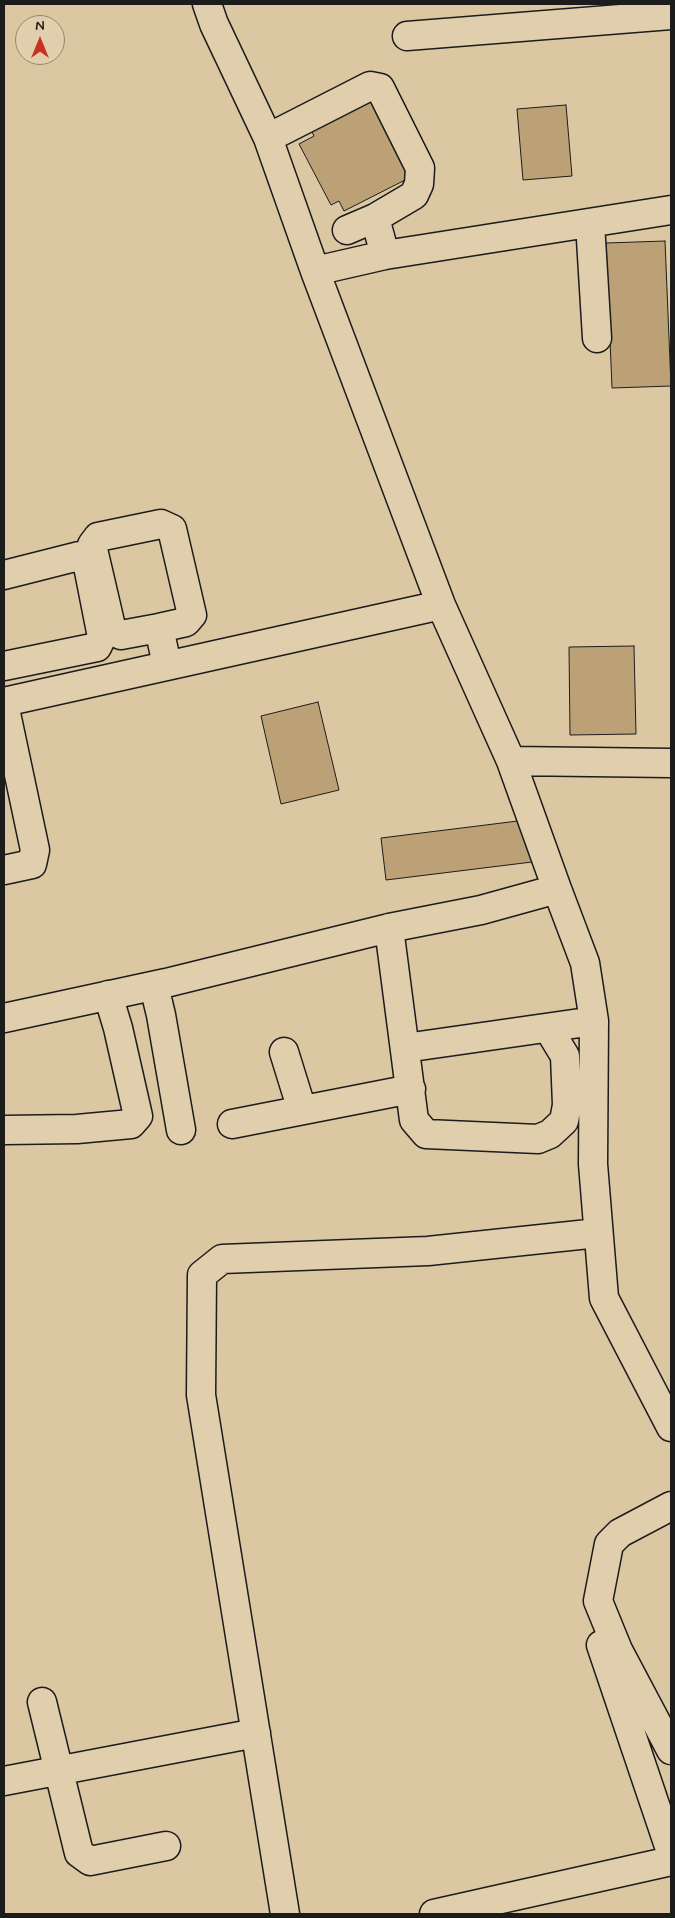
<!DOCTYPE html>
<html>
<head>
<meta charset="utf-8">
<style>
  body { margin:0 }
  #map { position:relative; width:675px; height:1918px; overflow:hidden; background:#dcc7a3; font-family:Mynerve,sans-serif }
  canvas { display:block }
  .frame { position:absolute; inset:0; border:5px solid #1c1c1c; pointer-events:none }
  .north { position:absolute; left:15px; top:15px; width:50px; height:50px; box-sizing:border-box; background:#e0ceac; border:1px solid #928772; border-radius:50%; rotate:0deg; font-size:14px; font-weight:700; line-height:20px; text-align:center; color:#1c1c1c }
  .north::after { content:''; display:block; margin:auto; width:18px; height:22px; background:#c8321e; clip-path:polygon(50% 0,100% 100%,50% 72%,0 100%) }
</style>
</head>
<body>
<div id="map">
<canvas width="675" height="1918"></canvas>
<div class="frame"></div>
<div class="north">N</div>
</div>
<script>
const context = document.querySelector('canvas').getContext('2d');
context.lineJoin = 'round';
function paint(path, color) {
  context.fillStyle = color;
  context.fill(path, 'evenodd');
}
function poly(rows) {
  const path = new Path2D();
  for (const r of rows) {
    path.moveTo(r[0], r[1]);
    for (let i = 2; i < r.length; i += 2) path.lineTo(r[i], r[i + 1]);
  }
  return path;
}
function stroke(path, color, width, dash) {
  context.strokeStyle = color;
  context.lineWidth = width;
  context.lineCap = dash ? 'butt' : 'round';
  context.setLineDash(dash || []);
  context.stroke(path);
}
const building = poly([
  [375,95,403,149,402,163,409,178,344,211,339,201,331,205,299,144,314,136,310,128,375,95],
  [566,105,572,176,523,180,517,109,566,105],
  [665,241,671,386,612,388,606,243,665,241],
  [634,646,636,734,570,735,569,647,634,646],
  [318,702,339,790,281,804,261,716,318,702],
  [526,820,532,862,386,880,381,838,526,820]
]);
paint(building, '#bca177');
stroke(building, '#1c1c1c', 1);
const minor = poly([
  [207,4,214,24,268,138,315,271,441,605,511,761,557,889],
  [407,36,671,15],
  [268,138,370,86,380,88,420,168,419,184,414,195,375,218,385,255],
  [590,223,597,338],
  [347,230,375,218],
  [315,271,385,255,671,210],
  [4,575,79,556,88,566,102,637,97,647,4,666],
  [159,628,121,635,112,631,92,545,98,537,161,524,172,529,192,615,186,622,159,628,167,665],
  [4,702,441,605],
  [4,704,35,850,32,864,4,870],
  [511,761,671,763],
  [389,928,414,1120,426,1134,538,1139,550,1134,564,1121,567,1105,565,1056,548,1028],
  [154,986,161,1015,181,1130],
  [4,1018,166,983,389,928,481,910,557,889,585,963,594,1021,593,1164,604,1298,671,1427],
  [405,1048,594,1021],
  [284,1052,302,1110],
  [232,1124,411,1089],
  [4,1130,77,1129,131,1124,138,1116,118,1028,108,995],
  [671,1506,620,1533,609,1544,598,1601,618,1650,671,1750],
  [601,1645,671,1852],
  [42,1702,79,1853,90,1861,166,1846],
  [4,1781,256,1733],
  [285,1914,201,1395,202,1275,222,1259,428,1251,598,1233],
  [434,1914,671,1861]
]);
stroke(minor, '#1c1c1c', 31);
stroke(minor, '#e0ceac', 28);
</script>
</body>
</html>
